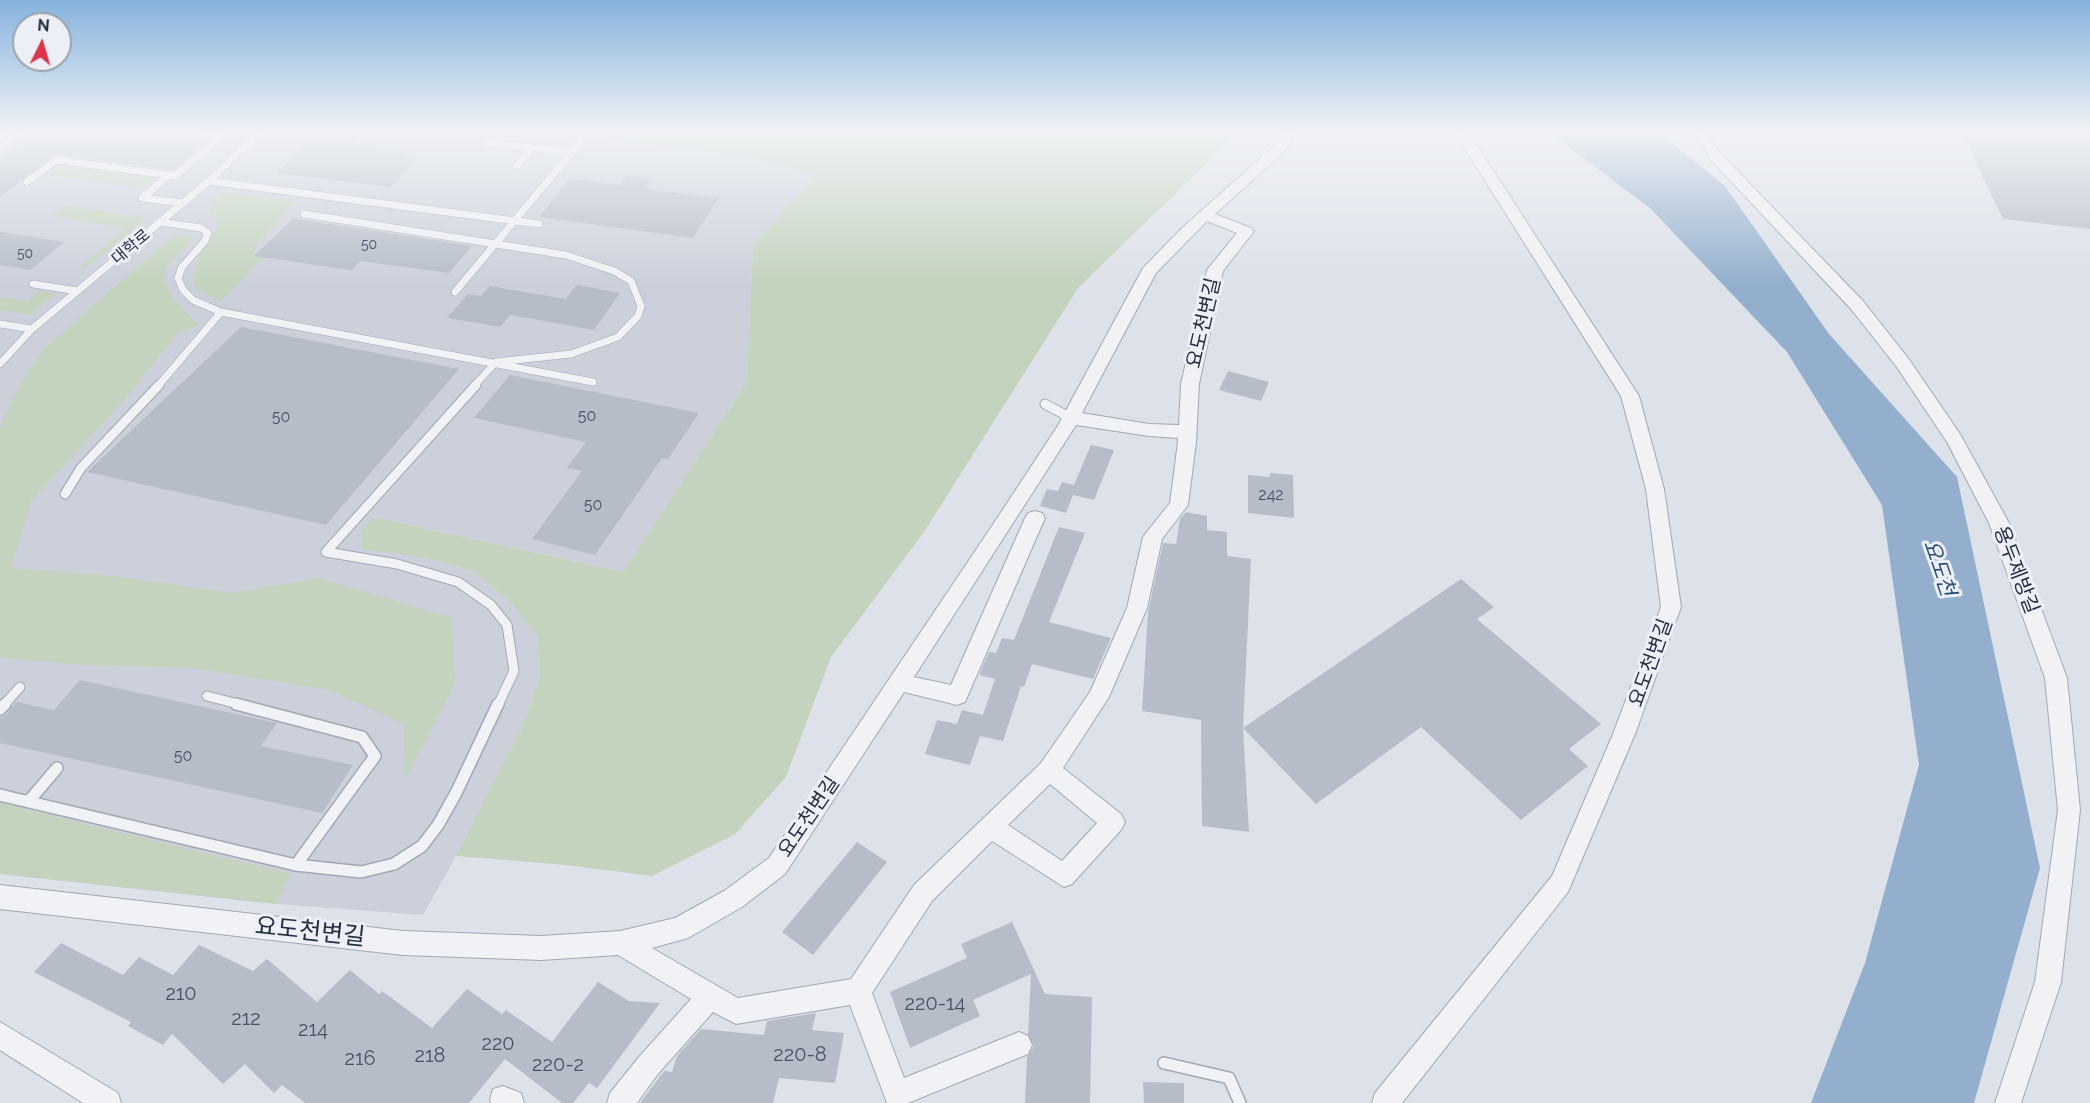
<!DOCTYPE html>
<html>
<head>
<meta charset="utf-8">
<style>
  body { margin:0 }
  #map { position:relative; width:2090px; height:1103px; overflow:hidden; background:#dde1e9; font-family:Raleway,sans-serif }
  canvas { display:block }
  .north { position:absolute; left:12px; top:12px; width:60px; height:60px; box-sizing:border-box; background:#ecf0f6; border:2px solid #9ca3ae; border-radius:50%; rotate:5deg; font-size:16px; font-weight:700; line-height:24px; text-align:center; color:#252f41 }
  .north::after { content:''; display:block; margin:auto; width:21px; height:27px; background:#dd334d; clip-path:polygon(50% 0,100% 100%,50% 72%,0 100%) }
</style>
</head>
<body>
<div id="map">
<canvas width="2090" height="1103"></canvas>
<div class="north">N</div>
</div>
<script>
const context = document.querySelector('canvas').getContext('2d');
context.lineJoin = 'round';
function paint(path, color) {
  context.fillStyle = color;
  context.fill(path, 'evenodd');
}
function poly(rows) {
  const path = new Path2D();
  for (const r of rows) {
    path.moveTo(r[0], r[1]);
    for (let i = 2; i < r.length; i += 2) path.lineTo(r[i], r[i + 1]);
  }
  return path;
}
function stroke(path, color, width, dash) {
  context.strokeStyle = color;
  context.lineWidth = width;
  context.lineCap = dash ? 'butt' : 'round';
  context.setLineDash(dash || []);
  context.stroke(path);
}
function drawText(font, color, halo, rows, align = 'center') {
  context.font = font + ' Raleway,"Noto Sans KR",sans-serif';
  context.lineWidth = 6;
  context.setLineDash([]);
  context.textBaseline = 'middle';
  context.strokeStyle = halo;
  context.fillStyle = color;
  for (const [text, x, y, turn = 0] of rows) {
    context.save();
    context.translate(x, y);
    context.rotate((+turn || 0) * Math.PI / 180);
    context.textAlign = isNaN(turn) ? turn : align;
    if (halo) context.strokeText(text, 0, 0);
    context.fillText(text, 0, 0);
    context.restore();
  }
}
paint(poly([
  [0,130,849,130,838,150,753,245,747,382,623,572,373,517,422,557,473,571,509,601,537,636,540,678,523,725,456,856,423,915,276,904,0,874]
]), '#cbd0db');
paint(poly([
  [600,130,1241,130,1078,288,924,532,831,657,786,777,735,834,652,876,567,865,456,856,523,725,540,678,537,636,509,601,473,571,422,557,362,549,361,531,373,517,623,572,747,382,753,245,816,175,746,155,597,138],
  [62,162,158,176,148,185,134,188,49,174,45,171],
  [224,192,296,202,255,246,255,256,264,258,220,301,196,288,193,280,195,269,202,252,217,228,217,220,211,214,210,204],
  [66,205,146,218,83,270,79,268,126,228,51,216],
  [174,235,194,237,168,265,164,278,172,299,200,326,178,332,124,400,31,501,11,568,105,575,233,593,319,578,452,618,455,684,405,779,404,724,330,690,191,668,85,665,0,658,0,428,17,390,43,350],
  [39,291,55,294,30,315,0,310,0,297,28,301],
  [0,803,291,874,276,904,0,874]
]), '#c3d3bd');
paint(poly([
  [1547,130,1657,130,1725,186,1829,334,1957,477,2040,868,1974,1103,1811,1103,1865,963,1919,765,1882,505,1787,352,1651,209]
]), '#93afcd');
paint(poly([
  [48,130,131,130,208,140,173,170,55,154,0,197,0,158,15,147,25,148],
  [323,130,364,130,351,143,409,149,400,158,415,160,390,187,276,173],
  [1960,130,2090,130,2090,229,2003,219],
  [626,176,651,179,644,189,719,198,693,238,539,217,570,178,620,185],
  [294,218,303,220,472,246,449,273,360,261,351,270,254,256],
  [0,232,64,242,30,270,0,265],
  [577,285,620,293,594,330,510,315,500,327,447,318,468,294,481,296,490,286,566,299],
  [241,327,459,369,326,525,87,472],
  [1228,371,1269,382,1261,401,1219,390],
  [510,375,699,413,668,459,662,458,595,555,532,539,582,471,567,468,586,442,474,418],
  [1091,445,1114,450,1094,500,1073,495,1066,513,1040,506,1047,489,1058,491,1062,482,1074,485],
  [1270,473,1293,475,1294,518,1248,513,1248,475,1270,477],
  [1186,512,1207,516,1207,530,1227,532,1227,556,1251,559,1243,728,1249,832,1202,826,1201,720,1142,711,1148,612,1163,543,1176,544,1180,519],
  [1059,527,1085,533,1049,622,1111,638,1093,679,1032,664,1024,687,1021,686,1003,741,980,736,970,765,925,754,937,720,957,724,962,710,983,715,995,679,979,675,989,652,996,653,1002,638,1014,640],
  [1461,579,1494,607,1477,619,1601,724,1569,749,1588,766,1521,820,1421,727,1316,804,1243,728],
  [80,680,277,723,261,746,353,765,322,813,0,743,0,717,6,715,16,702,54,710],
  [857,842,887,862,813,955,782,932],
  [1012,922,1045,994,1092,997,1090,1103,1025,1103,1027,1057,1034,1046,1028,1034,1031,974,973,1000,980,1016,910,1048,890,992,967,958,961,944],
  [61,943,123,975,139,957,173,975,199,945,253,971,267,959,317,1002,350,970,379,994,382,991,432,1028,467,989,502,1014,506,1010,552,1042,598,982,629,1001,660,1003,597,1088,589,1083,573,1103,562,1103,505,1059,469,1103,305,1103,282,1085,274,1093,245,1064,223,1084,172,1034,163,1045,128,1026,131,1022,34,972],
  [816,1013,812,1030,844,1033,835,1083,779,1078,773,1103,640,1103,664,1071,672,1072,677,1056,701,1029,764,1035,767,1021],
  [1143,1082,1184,1083,1184,1103,1144,1103]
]), '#b6bdc9');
const laneFar2 = poly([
  [0,136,9,130],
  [487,143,572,152],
  [0,147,24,130],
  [517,166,532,148],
  [169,175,175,176,223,135,187,130],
  [209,181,539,224],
  [27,182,56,160,169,175,142,198,182,203],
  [304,214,566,255,614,271,631,281,641,306,638,316,618,337,571,354,496,362,474,386],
  [160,222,201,228,208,233,205,241,182,267,178,278,183,290,193,300,221,312,593,382],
  [33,284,78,291],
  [455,292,572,152,587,130],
  [0,324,32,329],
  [0,364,32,329,209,181,263,130],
  [158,386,221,312]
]);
const laneFar1 = poly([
  [1045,404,1071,418],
  [65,494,81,468,159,385],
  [326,552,476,385],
  [326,552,397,564,458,582,491,605,507,625,514,671,498,705],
  [207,696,242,705],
  [4,705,20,687]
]);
const lane = poly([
  [236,704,362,737,375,756,296,865],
  [0,709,5,704],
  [0,795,296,865,361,872,394,864,422,846,438,825,456,793,498,704],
  [29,801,57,768],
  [1164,1063,1229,1078,1240,1103]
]);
const street = poly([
  [1284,130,1298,130,1284,152,1215,214,1251,228,1254,231,1223,271,1199,384,1196,442,1188,505,1162,539,1147,608,1109,697,1063,768,1121,814,1125,822,1121,830,1072,884,1064,887,992,841,932,901,872,993,904,1078,1019,1032,1028,1036,1032,1045,1028,1054,908,1103,887,1103,850,1005,736,1024,713,1012,657,1075,637,1103,607,1103,610,1093,639,1057,691,999,618,955,541,960,403,955,0,909,0,885,403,931,541,936,620,931,675,918,724,891,769,858,996,520,1057,427,1143,268,1182,228,1274,146,1284,130],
  [1207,221,1237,233,1207,270,1181,384,1179,425,1149,424,1082,413,1156,273,1207,221],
  [1076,425,1149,436,1178,438,1178,442,1170,503,1143,537,1127,608,1090,692,1041,763,914,885,851,979,738,998,652,948,688,938,742,907,785,874,904,692,957,705,965,702,1045,518,1042,513,1035,511,1028,513,1025,518,951,685,914,677,1076,425],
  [1050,784,1097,823,1062,861,1008,825,1050,784],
  [1453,130,1467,130,1639,396,1664,489,1681,607,1635,734,1568,892,1402,1103,1372,1103,1375,1093,1552,876,1613,734,1661,607,1646,489,1621,396,1453,130],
  [1691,130,1705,130,1721,154,1863,301,1908,358,1960,434,2009,523,2067,678,2080,810,2061,982,2021,1103,1995,1103,2035,982,2058,810,2045,678,1989,523,1947,442,1896,366,1851,309,1711,160,1691,130],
  [0,1022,118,1093,121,1103,83,1103,0,1050,0,1022],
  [503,1086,521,1093,524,1103,491,1103,490,1099,493,1089,503,1086]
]);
stroke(laneFar2, '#a2a8b3', 8);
stroke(laneFar1, '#a2a8b3', 11);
stroke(lane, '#a2a8b3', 14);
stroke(street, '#a2a8b3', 2);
stroke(laneFar2, '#f0f2f6', 7);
stroke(laneFar1, '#f0f2f6', 9);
stroke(lane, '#f0f2f6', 11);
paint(street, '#f0f2f6');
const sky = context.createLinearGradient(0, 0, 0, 285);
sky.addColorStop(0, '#86b2dd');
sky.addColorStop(0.46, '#f0f2f5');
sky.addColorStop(1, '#f0f2f500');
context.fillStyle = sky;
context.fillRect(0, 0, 2090, 285);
drawText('14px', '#495263', null, [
  ["50",369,245],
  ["50",25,254]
]);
drawText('16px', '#252f41', '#ecf0f6', [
  ["대학로",131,247,-40]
]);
drawText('16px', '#495263', null, [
  ["50",587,416],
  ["50",281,417],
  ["242",1271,495],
  ["50",593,505],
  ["50",183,756]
]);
drawText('20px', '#252f41', '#ecf0f6', [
  ["요도천변길",1204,323,-77],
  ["용두제방길",2016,570,69],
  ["요도천변길",1651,663,-70],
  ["요도천변길",809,817,-56]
]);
drawText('20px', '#495263', null, [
  ["210",181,994],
  ["220-14",935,1004],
  ["212",246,1019],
  ["214",313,1030],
  ["220",498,1044],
  ["220-8",800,1055],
  ["218",430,1056],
  ["216",360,1059],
  ["220-2",558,1065]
]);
drawText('italic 21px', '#2a4e79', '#ecf0f6', [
  ["요도천",1939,568,71]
]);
drawText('24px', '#252f41', '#ecf0f6', [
  ["요도천변길",310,932,6]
]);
</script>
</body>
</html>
